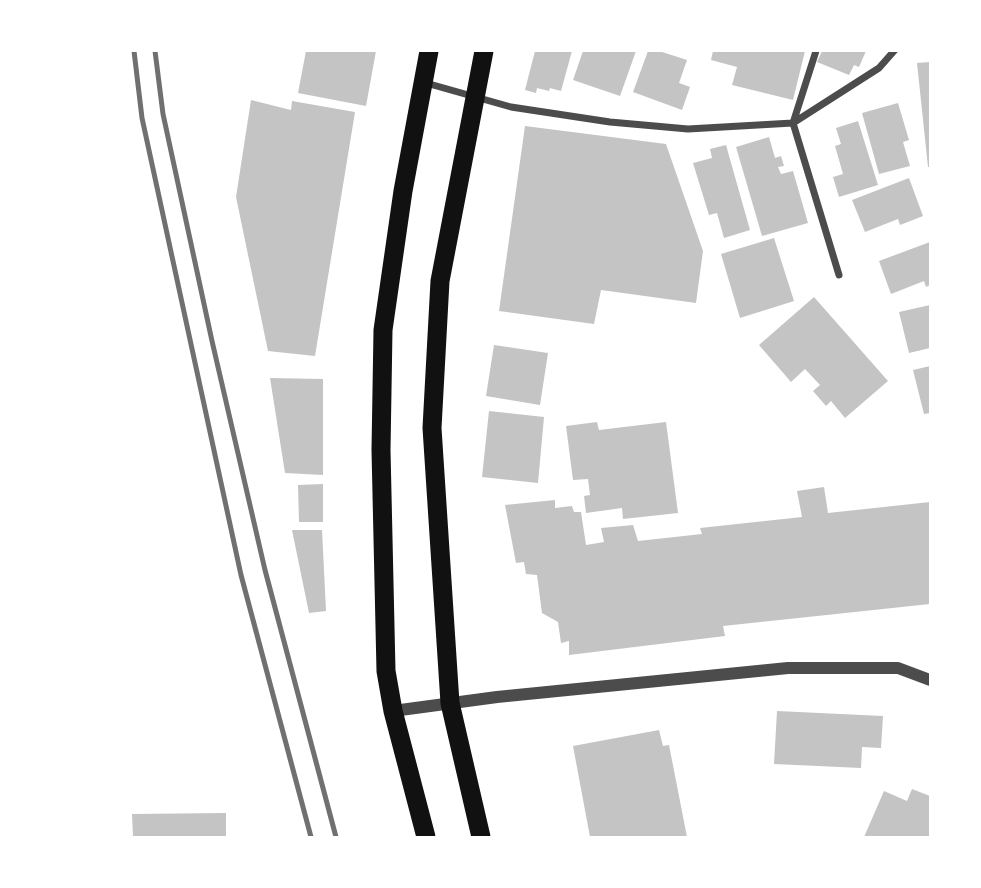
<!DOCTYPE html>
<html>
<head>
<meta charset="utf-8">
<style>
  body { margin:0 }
  #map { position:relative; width:981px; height:888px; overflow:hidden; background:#fff; font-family:Ubuntu,sans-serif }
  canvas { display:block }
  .frame { position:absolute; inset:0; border:52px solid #fff; pointer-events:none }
</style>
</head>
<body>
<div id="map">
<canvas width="981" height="888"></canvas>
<div class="frame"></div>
</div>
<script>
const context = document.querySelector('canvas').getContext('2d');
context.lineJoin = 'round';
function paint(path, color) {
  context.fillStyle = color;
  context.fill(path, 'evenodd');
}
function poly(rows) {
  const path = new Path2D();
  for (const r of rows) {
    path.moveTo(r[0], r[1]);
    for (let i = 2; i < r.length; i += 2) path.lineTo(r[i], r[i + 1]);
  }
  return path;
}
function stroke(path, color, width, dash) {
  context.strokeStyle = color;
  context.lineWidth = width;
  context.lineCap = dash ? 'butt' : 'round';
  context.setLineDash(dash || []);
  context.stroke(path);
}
paint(poly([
  [306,51,376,51,366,106,298,93],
  [535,51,572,51,561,91,550,88,549,91,537,88,536,93,525,90],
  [583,51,636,51,620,96,573,80],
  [648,51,659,51,687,60,679,83,690,87,682,110,633,92],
  [713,51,805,51,793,100,732,85,737,67,711,60],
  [822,51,866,51,859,67,854,65,849,75,817,62],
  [930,62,930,167,928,167,917,63],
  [251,100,291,110,292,101,355,112,315,356,268,351,236,197],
  [898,103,909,140,903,142,910,166,879,174,862,113],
  [858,121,878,185,839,197,833,177,843,174,835,146,841,144,836,128],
  [525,126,666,144,703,251,696,303,601,290,594,324,499,311],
  [769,137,775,158,781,156,784,166,778,167,781,174,793,171,808,223,762,236,736,147],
  [726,145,750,230,724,238,717,213,709,215,693,163,712,158,710,149],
  [909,178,923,216,900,225,898,219,865,232,852,200],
  [774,238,794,301,740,318,721,254],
  [930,242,930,285,926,287,924,281,891,294,879,261],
  [814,297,888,381,845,418,831,401,826,406,813,391,820,385,805,369,791,382,759,345],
  [930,305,930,348,909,353,899,312],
  [494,345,548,353,540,405,486,396],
  [930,366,930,413,924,414,913,370],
  [270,378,323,379,323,475,285,473],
  [489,411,544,417,538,483,482,477],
  [597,422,599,430,666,422,678,513,623,519,622,508,586,513,584,496,590,495,588,479,573,480,566,426],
  [323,484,323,522,299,522,298,485],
  [824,487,828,513,930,502,930,604,723,626,725,636,569,655,569,641,561,643,558,622,542,613,537,575,526,574,524,562,516,563,505,505,555,500,555,508,572,506,574,512,581,512,586,545,604,542,601,528,633,525,638,541,702,534,700,528,802,517,797,491],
  [292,530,322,530,326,611,309,613],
  [777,711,883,716,881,748,862,747,861,768,774,764],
  [659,730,663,746,669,745,687,837,590,837,573,746],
  [912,789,930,796,930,837,864,837,884,791,907,801],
  [226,813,226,837,133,837,132,814]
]), '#c4c4c4');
stroke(poly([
  [816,51,793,123,839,275],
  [426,83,511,107,610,122,688,129,793,123,879,68,894,51]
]), '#4c4c4c', 7);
stroke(poly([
  [393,711,497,697,788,668,898,668,930,680]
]), '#4c4c4c', 12);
stroke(poly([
  [426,837,393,711,386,671,381,450,383,330,403,191,429,51],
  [481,837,450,703,432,428,440,281,484,51]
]), '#111', 19);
stroke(poly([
  [134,51,142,118,241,575,311,837],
  [155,51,163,114,212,341,265,570,336,837]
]), '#707070', 5);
</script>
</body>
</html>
